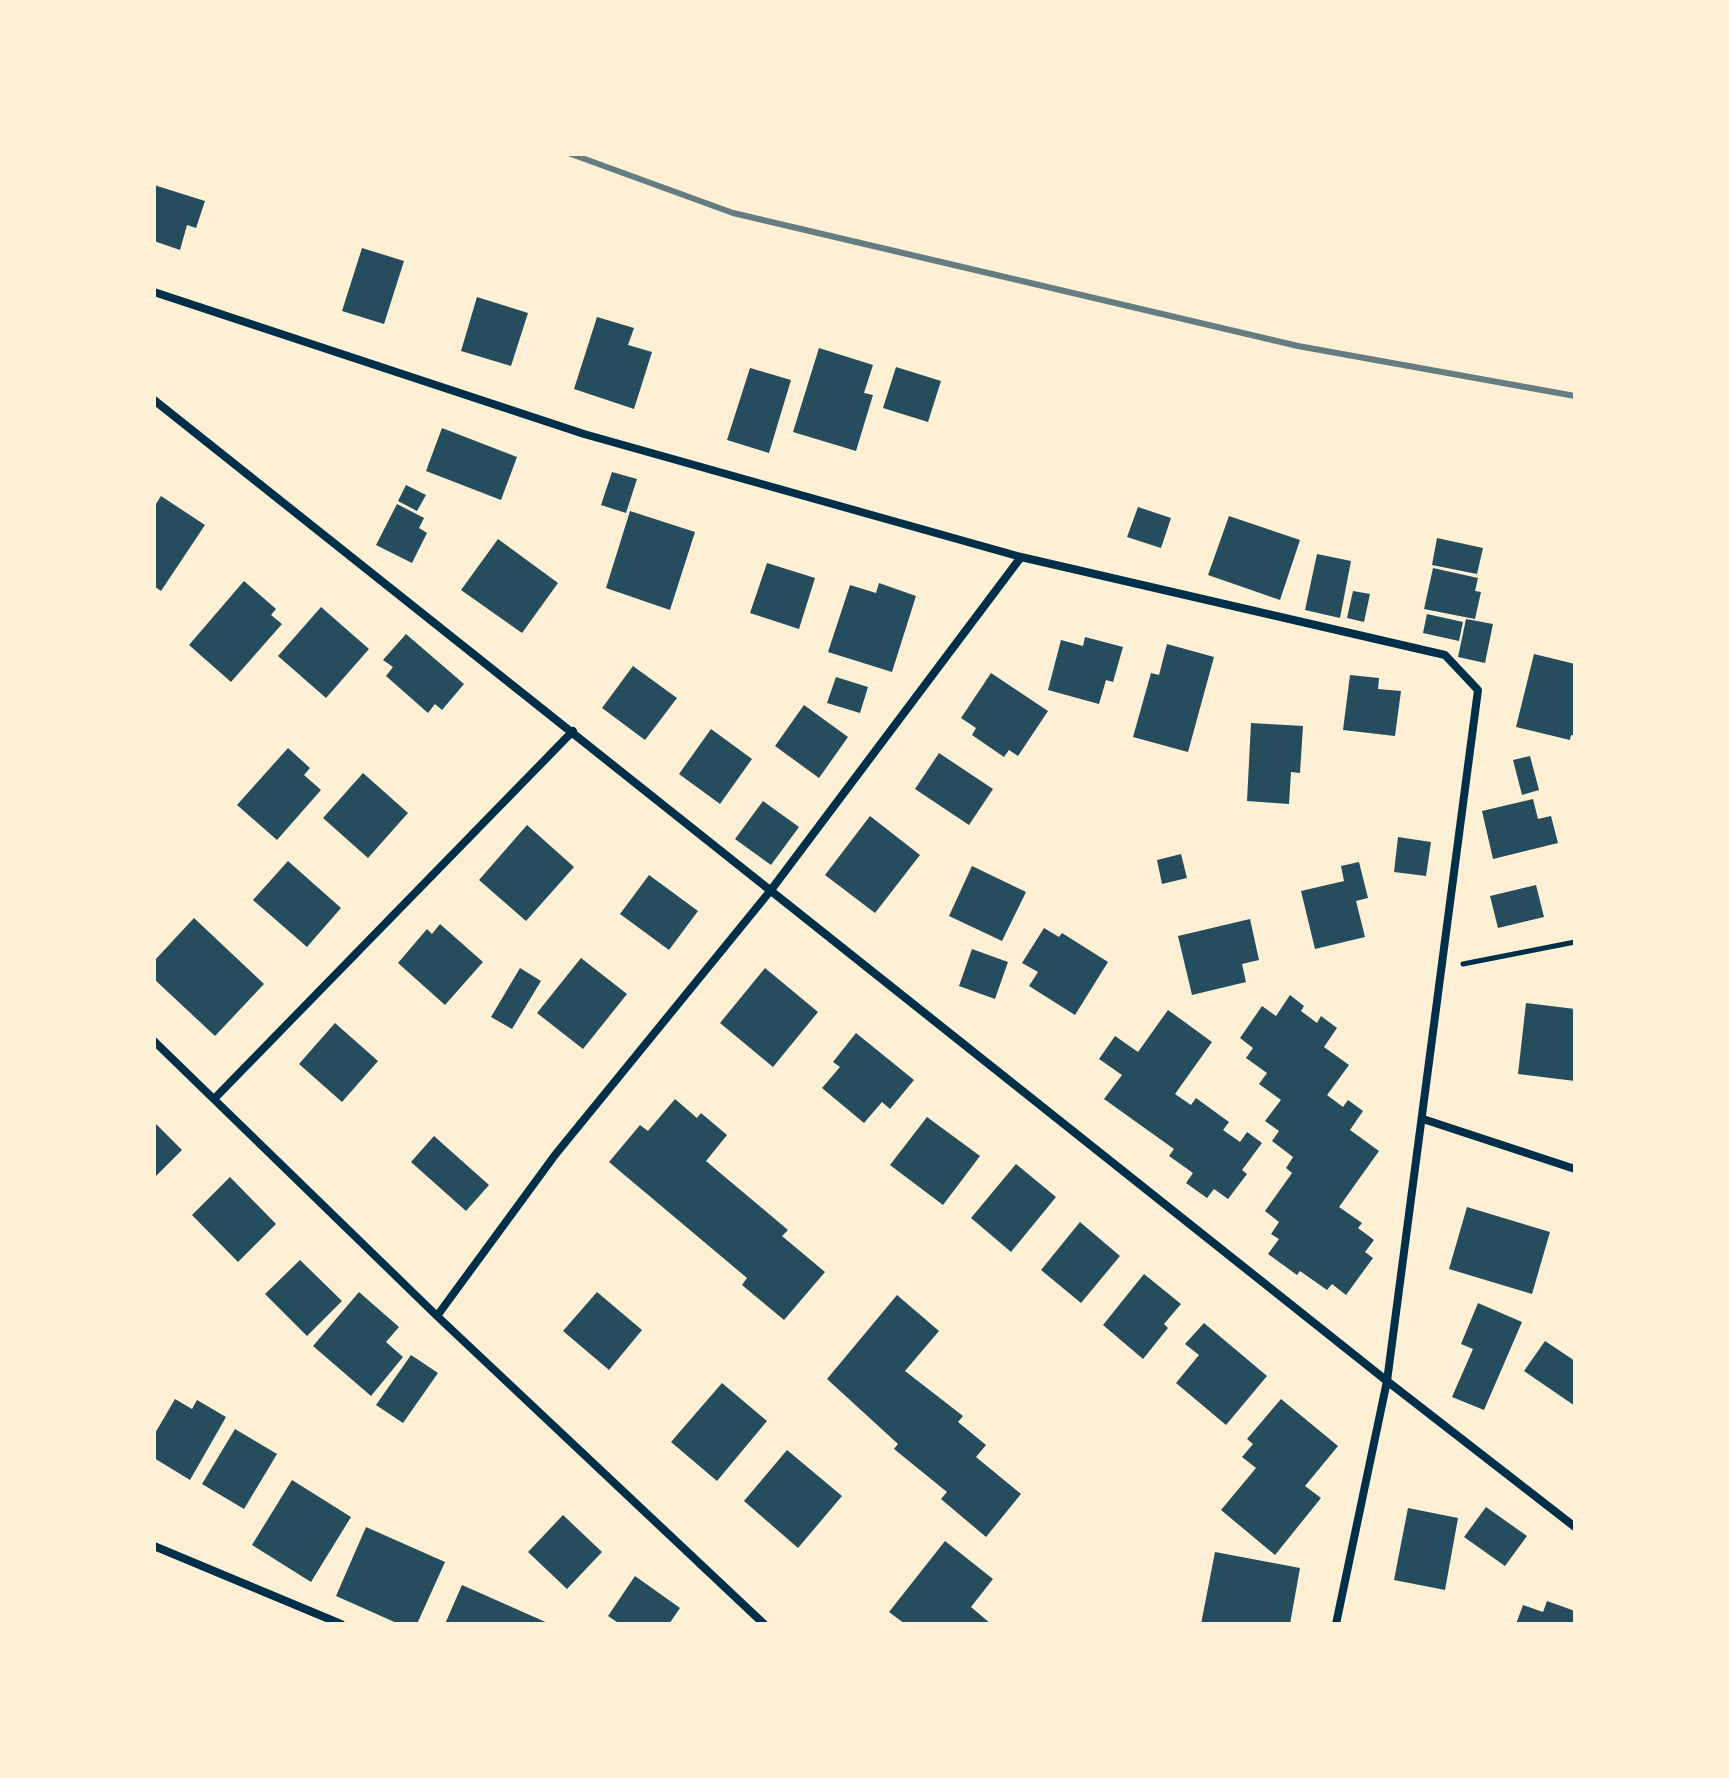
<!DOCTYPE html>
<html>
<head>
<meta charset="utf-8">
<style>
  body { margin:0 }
  #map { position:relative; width:1729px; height:1778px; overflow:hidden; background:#fdf0d5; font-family:Manrope,sans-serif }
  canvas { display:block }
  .frame { position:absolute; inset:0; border:156px solid #fdf0d5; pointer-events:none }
</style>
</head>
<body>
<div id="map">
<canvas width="1729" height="1778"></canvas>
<div class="frame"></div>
</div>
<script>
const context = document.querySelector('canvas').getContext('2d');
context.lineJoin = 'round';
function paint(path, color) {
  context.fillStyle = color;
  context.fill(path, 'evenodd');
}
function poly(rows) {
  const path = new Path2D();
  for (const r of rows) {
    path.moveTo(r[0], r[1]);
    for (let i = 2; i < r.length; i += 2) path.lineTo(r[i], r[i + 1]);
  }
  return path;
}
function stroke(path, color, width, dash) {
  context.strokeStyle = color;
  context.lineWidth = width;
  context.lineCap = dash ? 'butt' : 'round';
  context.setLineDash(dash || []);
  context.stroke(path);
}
paint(poly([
  [154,185,205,201,196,228,187,225,180,250,154,241],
  [362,248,404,261,384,324,342,311],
  [477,297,528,313,511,366,461,351],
  [597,317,634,328,628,345,652,352,634,409,574,389],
  [819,348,873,365,864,393,873,395,856,451,793,432],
  [896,367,941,381,928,422,883,408],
  [750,368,791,380,769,453,727,440],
  [442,428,517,457,501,500,426,471],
  [612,472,637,479,626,513,601,505],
  [406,485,426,495,417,511,398,501],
  [161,496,205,525,161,591,154,586,154,507],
  [397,504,424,518,419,528,427,533,412,563,376,545],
  [1138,507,1171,518,1161,548,1127,537],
  [630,511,695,532,670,610,606,588],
  [1229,516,1300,540,1280,600,1208,575],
  [1437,538,1483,548,1477,574,1432,565],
  [498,539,558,583,522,633,461,590],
  [1317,554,1351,561,1340,618,1305,610],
  [767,563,815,578,799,629,750,613],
  [1433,568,1478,578,1475,591,1481,592,1475,619,1424,609],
  [244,581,276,609,271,615,282,624,231,682,189,645],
  [879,583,916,596,892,672,828,652,850,585,876,593],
  [1353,591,1370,594,1364,622,1347,618],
  [321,607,369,649,326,698,278,656],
  [1427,614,1463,622,1459,641,1423,633],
  [1466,619,1493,624,1485,663,1458,657],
  [406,634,464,684,442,710,435,704,428,713,386,676,393,667,383,660],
  [1085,637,1123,647,1113,682,1106,680,1099,704,1048,690,1061,640,1083,646],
  [1167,644,1214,657,1188,752,1133,737,1151,673,1159,675],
  [1534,654,1575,664,1575,736,1571,735,1570,740,1516,727],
  [633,666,677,698,645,740,602,708],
  [991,673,1048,711,1018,756,1009,750,1004,757,972,735,976,728,961,718],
  [1350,675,1379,678,1378,689,1401,691,1395,736,1343,730],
  [836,677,868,687,860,713,827,703],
  [804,705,848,737,819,778,775,746],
  [1251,723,1303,726,1300,773,1291,772,1289,804,1247,801],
  [711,729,752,759,720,804,679,774],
  [288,748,310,768,304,775,321,790,277,840,237,805],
  [939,753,993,789,969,825,915,789],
  [1530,756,1539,790,1522,795,1513,760],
  [363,773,408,813,368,858,323,818],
  [1533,799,1538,819,1551,816,1558,843,1493,859,1482,811],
  [763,801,799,827,771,865,735,839],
  [870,816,920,855,875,913,825,875],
  [527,825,574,867,526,921,479,880],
  [1398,837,1431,842,1426,876,1394,872],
  [1181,854,1187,878,1162,884,1157,860],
  [288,861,341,908,307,947,253,900],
  [1359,862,1368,898,1356,901,1365,937,1315,949,1301,891,1344,881,1341,866],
  [972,866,1026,892,1002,941,949,916],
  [649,875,698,911,669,950,620,914],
  [1536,885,1544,917,1498,928,1490,896],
  [194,918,264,984,215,1036,154,979,154,961],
  [1250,919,1259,960,1242,964,1246,982,1192,995,1178,936],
  [440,924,483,962,445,1005,398,963,427,929,432,934],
  [1044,928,1059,937,1062,933,1108,962,1075,1015,1029,986,1038,972,1022,963],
  [972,949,1008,962,995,999,959,986],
  [581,958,627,994,583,1049,537,1013],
  [520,968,541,981,512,1029,491,1017],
  [765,968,818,1012,773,1067,720,1023],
  [1290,995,1304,1006,1301,1011,1317,1023,1321,1016,1337,1028,1324,1047,1349,1065,1327,1095,1343,1107,1348,1100,1363,1111,1350,1130,1379,1151,1339,1207,1362,1223,1358,1228,1374,1240,1365,1252,1373,1258,1346,1295,1332,1284,1327,1290,1300,1271,1297,1275,1268,1254,1279,1239,1271,1234,1279,1222,1265,1211,1292,1173,1286,1168,1293,1157,1272,1141,1279,1131,1265,1121,1281,1100,1259,1084,1267,1073,1246,1058,1253,1048,1240,1038,1262,1006,1276,1016],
  [1526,1003,1575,1009,1575,1081,1518,1074],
  [1168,1010,1212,1042,1175,1094,1191,1105,1196,1098,1229,1122,1223,1130,1240,1142,1247,1132,1262,1143,1242,1170,1247,1174,1228,1199,1214,1189,1207,1198,1186,1183,1193,1173,1169,1156,1174,1149,1104,1099,1122,1075,1099,1059,1115,1036,1138,1052],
  [335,1023,378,1061,342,1102,299,1064],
  [856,1033,914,1080,890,1109,882,1102,864,1123,822,1088,840,1067,833,1062],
  [675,1099,697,1118,701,1113,727,1135,706,1161,788,1230,782,1236,825,1272,784,1320,742,1285,747,1278,609,1162,640,1125,648,1131],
  [927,1117,980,1156,943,1205,890,1165],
  [154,1122,182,1150,154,1178],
  [434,1136,489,1185,466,1211,411,1162],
  [1016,1164,1056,1197,1011,1252,971,1218],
  [230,1177,276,1224,238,1262,192,1215],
  [1467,1207,1550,1232,1532,1294,1449,1269],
  [1080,1222,1120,1256,1081,1303,1041,1270],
  [300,1260,342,1301,307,1336,265,1294],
  [1144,1274,1181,1304,1164,1324,1168,1328,1143,1359,1103,1325],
  [359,1292,399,1327,386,1342,403,1357,371,1396,313,1346],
  [597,1292,642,1330,609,1370,563,1331],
  [897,1295,939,1331,905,1371,963,1416,958,1422,986,1445,976,1457,1021,1494,986,1537,941,1499,947,1492,894,1449,898,1444,827,1379],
  [1478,1303,1522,1322,1484,1410,1452,1397,1473,1349,1461,1344],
  [1204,1323,1267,1376,1226,1425,1176,1383,1199,1355,1185,1344],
  [1545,1341,1575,1361,1575,1406,1524,1371],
  [411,1355,438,1373,403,1423,376,1405],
  [722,1383,767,1421,717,1481,671,1442],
  [175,1399,192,1409,197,1400,226,1417,190,1480,154,1458,154,1435],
  [1281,1399,1338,1446,1305,1486,1321,1498,1275,1555,1221,1510,1256,1468,1242,1457,1253,1444,1247,1439],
  [235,1429,277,1454,244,1509,202,1484],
  [787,1450,842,1496,798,1548,744,1501],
  [292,1480,351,1517,311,1582,252,1545],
  [1486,1507,1527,1536,1505,1566,1464,1537],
  [1408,1508,1458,1518,1445,1590,1394,1580],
  [563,1515,602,1552,567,1589,528,1552],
  [366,1527,445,1562,417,1624,399,1624,336,1596],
  [945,1541,993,1579,971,1607,991,1624,905,1624,889,1612],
  [1215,1552,1300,1568,1290,1624,1201,1624],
  [635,1576,680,1608,669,1624,620,1624,608,1616],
  [462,1585,550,1624,445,1624],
  [1547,1601,1575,1611,1575,1624,1516,1624,1523,1605,1543,1612]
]), '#264d5e');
stroke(poly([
  [1463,964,1575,942]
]), '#003049', 5);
stroke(poly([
  [154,292,584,434,1021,557,1445,655,1478,690,1387,1381,1336,1624],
  [154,400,1387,1381,1575,1527],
  [154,1041,437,1316,764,1624],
  [214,1099,573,731],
  [1423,1119,1575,1169],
  [437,1316,555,1155,771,890,1021,557],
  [154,1546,341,1624]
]), '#003049', 8);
stroke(poly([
  [571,154,733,213,1298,346,1575,396]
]), '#657d81', 6);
</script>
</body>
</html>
